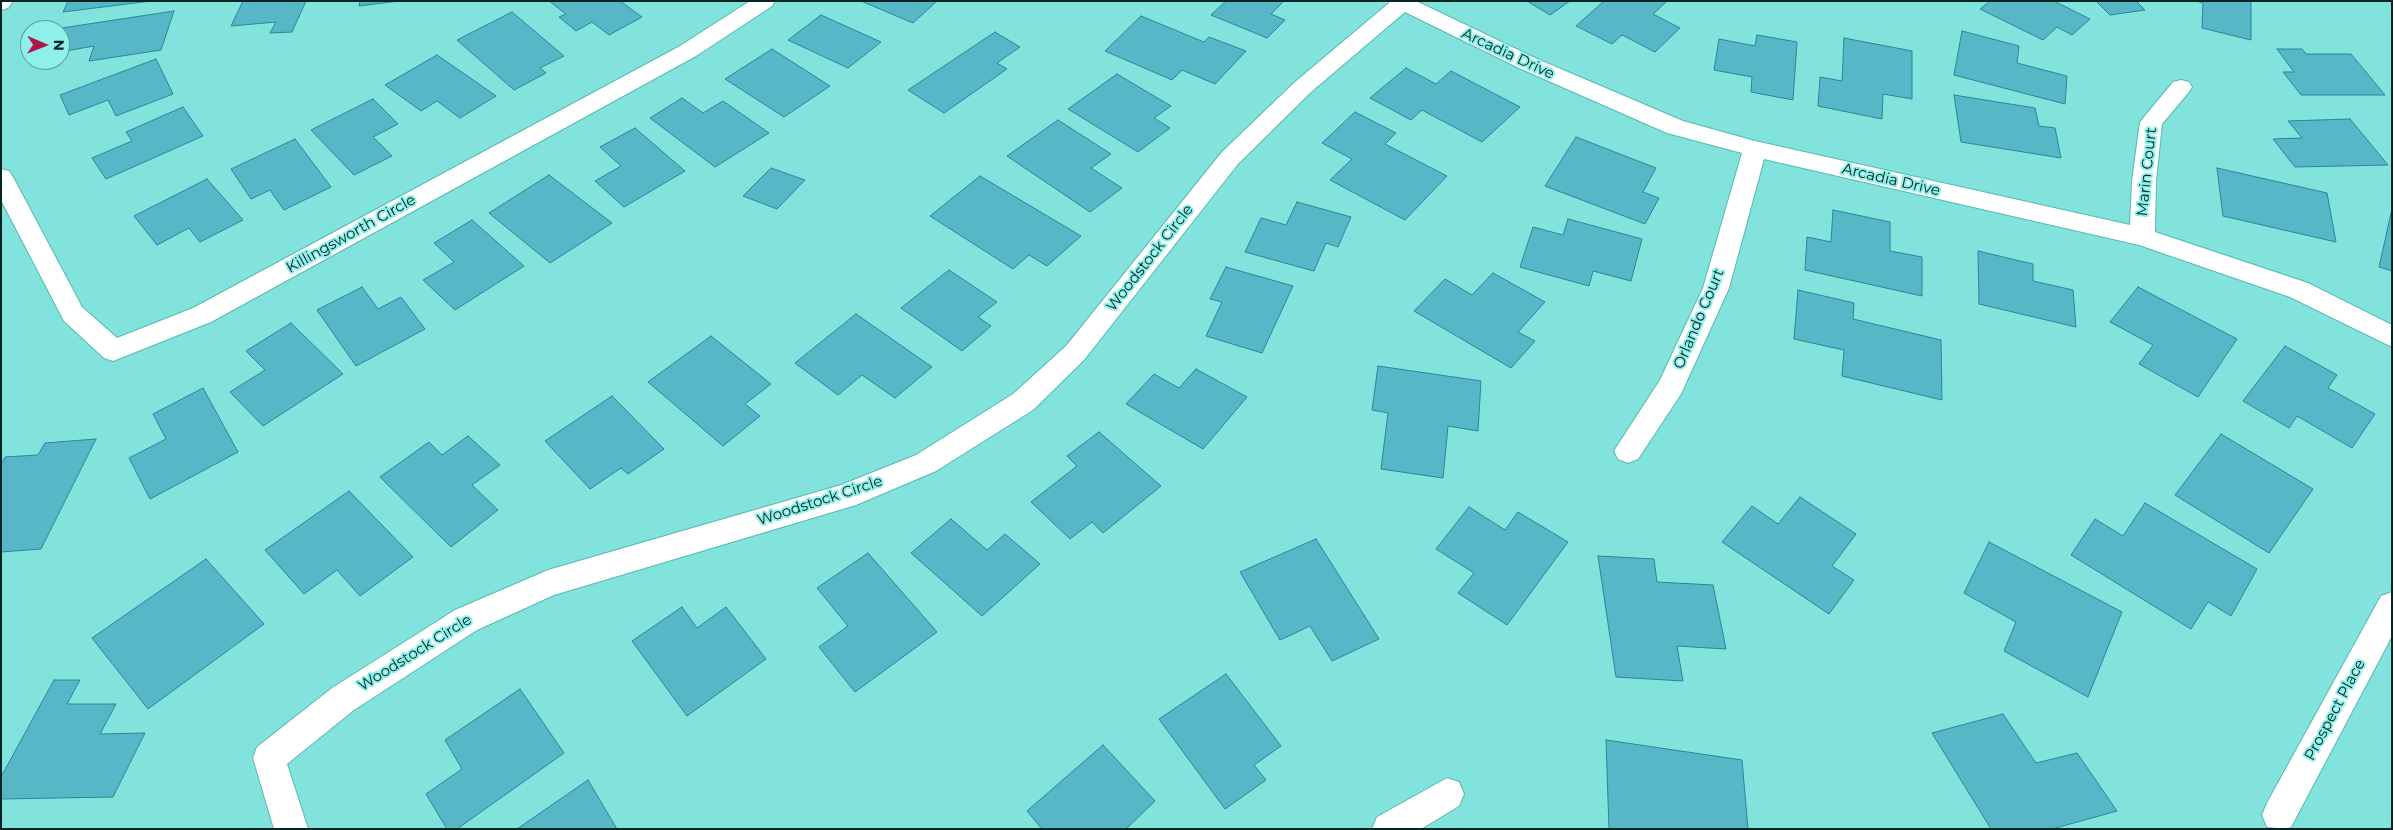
<!DOCTYPE html>
<html>
<head>
<meta charset="utf-8">
<style>
  body { margin:0 }
  #map { position:relative; width:2393px; height:830px; overflow:hidden; background:#82e2dc; font-family:Montserrat,sans-serif }
  canvas { display:block }
  .frame { position:absolute; inset:0; border:2px solid #052523; pointer-events:none }
  .north { position:absolute; left:20px; top:20px; width:50px; height:50px; box-sizing:border-box; background:#8ff0e9; border:1px solid #589f9a; border-radius:50%; rotate:91deg; font-size:14px; font-weight:700; line-height:20px; text-align:center; color:#052523 }
  .north::after { content:''; display:block; margin:auto; width:18px; height:22px; background:#ac1948; clip-path:polygon(50% 0,100% 100%,50% 72%,0 100%) }
</style>
</head>
<body>
<div id="map">
<canvas width="2393" height="830"></canvas>
<div class="frame"></div>
<div class="north">N</div>
</div>
<script>
const context = document.querySelector('canvas').getContext('2d');
context.lineJoin = 'round';
function paint(path, color) {
  context.fillStyle = color;
  context.fill(path, 'evenodd');
}
function poly(rows) {
  const path = new Path2D();
  for (const r of rows) {
    path.moveTo(r[0], r[1]);
    for (let i = 2; i < r.length; i += 2) path.lineTo(r[i], r[i + 1]);
  }
  return path;
}
function stroke(path, color, width, dash) {
  context.strokeStyle = color;
  context.lineWidth = width;
  context.lineCap = dash ? 'butt' : 'round';
  context.setLineDash(dash || []);
  context.stroke(path);
}
function drawText(font, color, halo, rows, align = 'center') {
  context.font = font + ' Montserrat,sans-serif';
  context.lineWidth = 4;
  context.setLineDash([]);
  context.textBaseline = 'middle';
  context.strokeStyle = halo;
  context.fillStyle = color;
  for (const [text, x, y, turn = 0] of rows) {
    context.save();
    context.translate(x, y);
    context.rotate((+turn || 0) * Math.PI / 180);
    context.textAlign = isNaN(turn) ? turn : align;
    if (halo) context.strokeText(text, 0, 0);
    context.fillText(text, 0, 0);
    context.restore();
  }
}
const building = poly([
  [68,1,151,1,63,12,68,1],
  [243,1,306,1,292,32,270,33,276,22,231,26,243,1],
  [360,1,399,1,359,6,360,1],
  [549,1,620,1,642,17,609,35,592,22,576,31,559,17,566,14,549,1],
  [861,1,937,1,913,23,861,1],
  [1226,1,1284,1,1271,14,1285,20,1267,38,1211,15,1226,1],
  [1527,1,1570,1,1550,15,1527,1],
  [1604,1,1663,1,1666,2,1653,14,1680,28,1655,52,1622,35,1612,44,1576,26,1604,1],
  [1990,1,2054,1,2090,19,2072,35,2057,27,2043,40,1980,9,1990,1],
  [2096,1,2136,1,2145,10,2110,15,2096,1],
  [2196,1,2251,1,2251,40,2202,28,2203,3,2196,1],
  [174,11,161,50,89,61,94,46,60,52,62,28,174,11],
  [512,12,564,56,540,68,546,73,514,90,457,40,512,12],
  [821,15,881,42,848,68,788,40,821,15],
  [1141,16,1204,42,1209,37,1246,51,1215,84,1182,70,1172,80,1105,51,1141,16],
  [1962,31,2019,46,2017,63,2067,76,2065,104,1954,75,1962,31],
  [995,32,1020,47,997,63,1007,69,944,113,908,90,995,32],
  [1757,35,1797,42,1793,100,1751,92,1752,77,1714,70,1719,39,1755,46,1757,35],
  [1844,38,1912,51,1912,99,1883,94,1882,119,1818,106,1820,77,1842,81,1844,38],
  [772,49,830,86,784,117,725,79,772,49],
  [2277,49,2302,49,2306,54,2351,54,2385,95,2301,95,2283,72,2294,72,2277,49],
  [437,55,479,84,496,96,460,118,437,101,421,111,385,85,437,55],
  [156,59,173,94,116,116,108,100,69,115,60,95,156,59],
  [1406,68,1436,84,1451,71,1520,107,1482,142,1422,110,1411,120,1370,98,1406,68],
  [1117,74,1171,106,1154,118,1170,128,1138,152,1068,109,1117,74],
  [1954,95,2035,108,2039,126,2055,128,2061,158,1961,142,1954,95],
  [682,98,703,113,723,101,769,133,715,167,650,118,682,98],
  [373,99,398,124,373,137,392,156,354,175,311,130,373,99],
  [183,107,203,136,106,179,92,158,132,141,126,132,183,107],
  [1355,112,1396,133,1385,144,1447,176,1405,220,1330,180,1352,159,1322,143,1355,112],
  [2350,119,2388,165,2295,167,2273,139,2302,138,2288,121,2350,119],
  [1058,120,1111,154,1091,168,1122,188,1090,212,1007,156,1058,120],
  [635,128,685,171,624,207,595,181,621,166,600,147,635,128],
  [1576,137,1656,168,1643,192,1659,198,1645,224,1545,186,1576,137],
  [295,139,331,187,284,210,270,190,251,199,231,169,295,139],
  [771,168,805,180,777,209,743,196,771,168],
  [2217,168,2327,193,2336,242,2223,216,2217,168],
  [549,175,612,223,550,263,489,213,549,175],
  [980,176,1081,236,1047,266,1029,255,1013,269,930,216,980,176],
  [207,179,243,220,200,242,189,228,157,245,134,216,207,179],
  [1297,202,1351,217,1338,247,1326,243,1314,271,1245,252,1261,218,1286,225,1297,202],
  [2392,209,2392,271,2379,267,2392,209],
  [1833,210,1890,222,1890,251,1922,257,1922,296,1805,270,1807,237,1831,242,1833,210],
  [1568,219,1642,239,1631,281,1593,271,1589,286,1520,267,1533,227,1563,235,1568,219],
  [472,220,524,266,455,310,423,280,454,262,434,243,472,220],
  [1978,251,2033,264,2033,281,2073,290,2076,327,1979,304,1978,251],
  [1226,267,1293,286,1262,353,1206,336,1222,302,1210,299,1226,267],
  [949,270,997,302,978,317,991,326,962,351,901,308,949,270],
  [1493,273,1545,302,1518,332,1535,341,1511,368,1414,311,1445,279,1472,295,1493,273],
  [362,287,378,309,401,297,425,329,356,366,317,310,362,287],
  [2138,287,2237,339,2198,397,2139,364,2153,345,2110,322,2138,287],
  [1798,290,1854,303,1853,319,1941,340,1942,400,1842,376,1844,350,1794,339,1798,290],
  [856,314,932,367,895,398,862,375,838,395,795,363,856,314],
  [291,323,343,374,263,426,230,392,265,370,246,351,291,323],
  [711,336,771,384,745,404,760,416,723,446,648,382,711,336],
  [2285,346,2337,375,2328,388,2375,414,2352,448,2297,416,2289,428,2243,401,2285,346],
  [1378,366,1481,381,1478,431,1448,426,1443,478,1381,469,1388,413,1372,410,1378,366],
  [1196,369,1247,397,1203,449,1126,404,1154,374,1179,388,1196,369],
  [203,388,238,452,150,499,129,458,166,439,153,414,203,388],
  [612,396,664,449,628,474,621,468,590,489,545,441,612,396],
  [1099,432,1161,486,1103,533,1092,522,1070,539,1031,502,1077,466,1067,456,1099,432],
  [2221,434,2313,489,2269,553,2175,495,2221,434],
  [468,436,500,465,472,485,498,510,451,547,380,477,429,442,442,455,468,436],
  [96,439,41,549,1,552,1,465,5,457,38,455,45,443,96,439],
  [349,491,413,557,360,596,337,570,304,594,265,550,349,491],
  [1800,497,1856,534,1832,566,1854,580,1829,614,1722,542,1752,506,1778,524,1800,497],
  [2145,503,2257,569,2231,616,2208,602,2191,629,2071,555,2095,519,2123,536,2145,503],
  [1469,507,1505,530,1518,512,1568,542,1507,625,1458,593,1474,573,1436,549,1469,507],
  [951,519,987,550,1005,534,1040,564,982,616,911,553,951,519],
  [1316,539,1379,639,1332,661,1310,626,1280,640,1240,572,1316,539],
  [1989,542,2122,612,2088,697,2004,651,2016,622,1964,593,1989,542],
  [868,553,937,632,855,692,819,647,848,626,817,588,868,553],
  [1598,556,1654,559,1657,582,1713,585,1726,649,1677,646,1683,681,1616,677,1598,556],
  [206,559,264,624,148,709,92,638,206,559],
  [682,607,697,628,726,607,766,659,687,716,632,641,682,607],
  [1226,674,1281,746,1254,765,1266,780,1225,809,1159,719,1226,674],
  [54,680,80,680,67,704,116,704,100,734,145,733,113,797,1,799,1,777,54,680],
  [520,689,564,753,457,829,447,829,426,794,462,769,445,740,520,689],
  [2003,714,2036,763,2077,753,2117,811,2052,829,1991,829,1932,733,2003,714],
  [1606,740,1742,760,1748,829,1609,829,1606,740],
  [1103,745,1155,801,1126,829,1042,829,1027,811,1103,745],
  [588,780,617,829,517,829,588,780]
]);
paint(building, '#58b7c7');
stroke(building, '#218999', 1);
const minor = poly([
  [1,1,13,1,8,8,1,10,1,1],
  [750,1,775,1,772,6,696,56,211,322,113,361,104,358,64,321,1,200,1,169,9,171,13,177,82,307,117,338,193,308,680,46,750,1],
  [1388,1,1416,1,1535,58,1683,121,1755,141,2130,225,2132,181,2140,122,2173,82,2181,80,2189,82,2192,87,2189,92,2162,124,2156,181,2155,232,2308,283,2392,325,2392,347,2290,297,2139,245,1764,159,1729,288,1681,394,1638,459,1628,463,1618,459,1614,451,1660,380,1703,288,1742,153,1667,133,1519,68,1405,12,1311,92,1238,164,1084,360,1033,410,936,471,856,505,554,595,477,630,354,710,287,764,308,829,274,829,253,758,257,747,332,688,455,610,548,570,841,485,916,455,1013,394,1066,346,1222,152,1295,82,1389,3,1388,1],
  [2392,592,2392,636,2291,827,2286,829,2267,827,2262,815,2267,803,2381,596,2392,592],
  [1447,778,1459,782,1464,794,1459,806,1421,829,1372,829,1377,817,1447,778]
]);
stroke(minor, '#57b9b2', 2);
paint(minor, '#fff');
drawText('15px', '#052523', '#8ff0e9', [
  ["Arcadia Drive",1508,54,25],
  ["Marin Court",2147,172,-84],
  ["Arcadia Drive",1891,180,13],
  ["Killingsworth Circle",351,234,-29],
  ["Woodstock Circle",1150,258,-52],
  ["Orlando Court",1699,319,-67],
  ["Woodstock Circle",820,501,-18],
  ["Woodstock Circle",415,653,-32],
  ["Prospect Place",2335,710,-62]
]);
</script>
</body>
</html>
